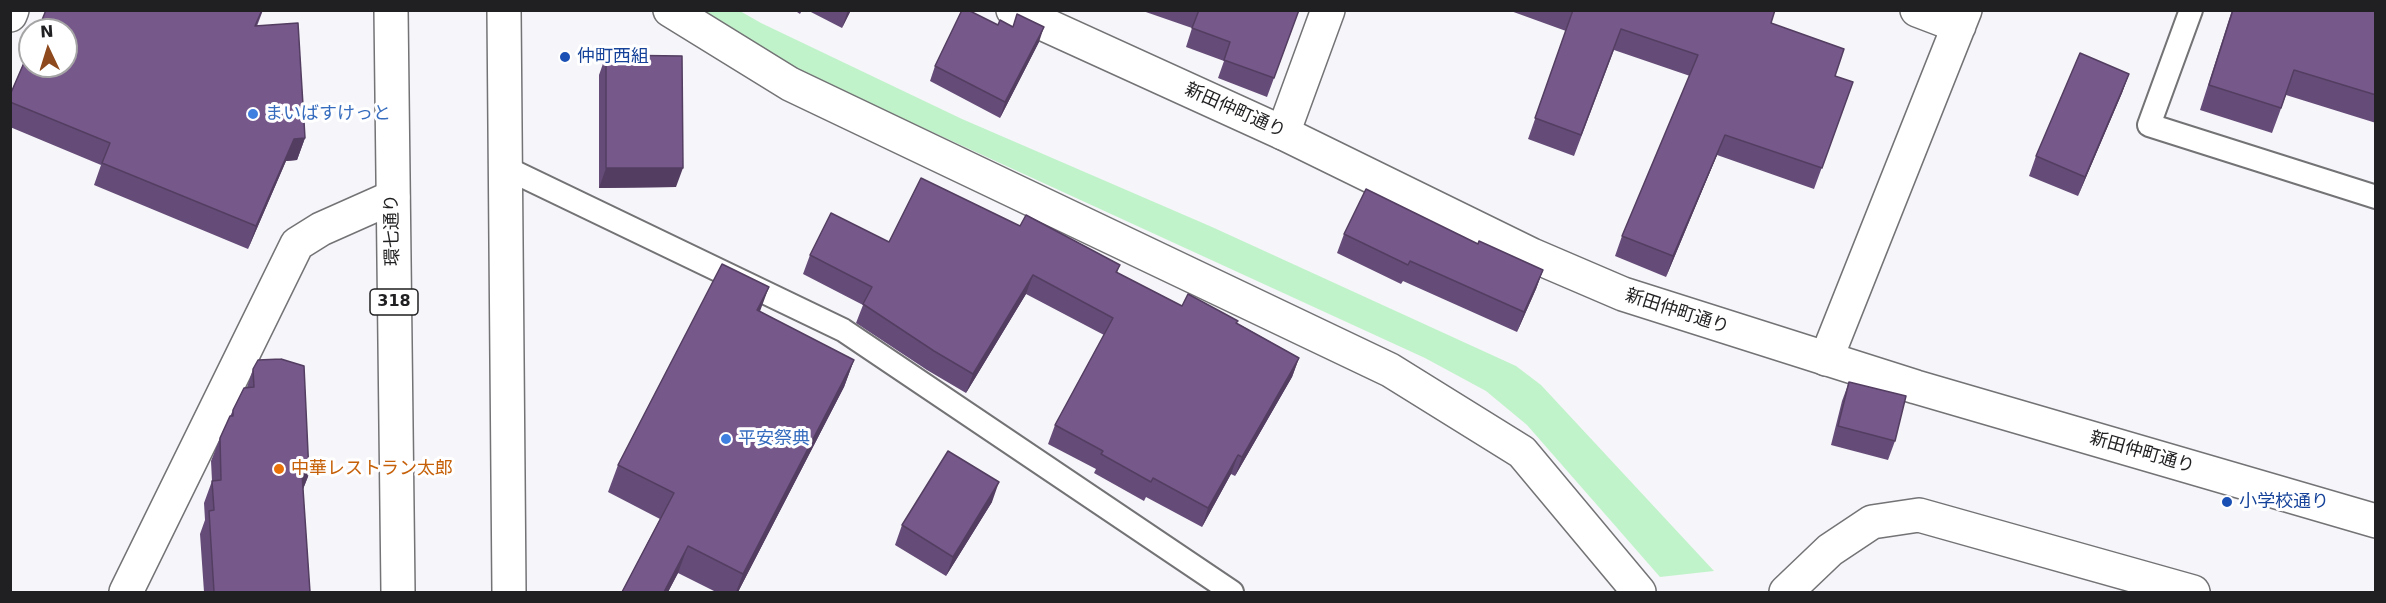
<!DOCTYPE html>
<html>
<head>
<meta charset="utf-8">
<style>
  body { margin:0 }
  #map { position:relative; width:2386px; height:603px; overflow:hidden; background:#f6f5f9; font-family:"DejaVu Sans",sans-serif }
  canvas { display:block }
  .frame { position:absolute; inset:0; border:12px solid #201f21; pointer-events:none }
  .north { position:absolute; left:18px; top:18px; width:60px; height:60px; box-sizing:border-box; background:#fff; border:2px solid #a6a5a6; border-radius:50%; rotate:356deg; font-size:16px; font-weight:700; line-height:24px; text-align:center; color:#201f21 }
  .north::after { content:''; display:block; margin:auto; width:21px; height:27px; background:#8e4a1d; clip-path:polygon(50% 0,100% 100%,50% 72%,0 100%) }
</style>
</head>
<body>
<div id="map">
<canvas width="2386" height="603"></canvas>
<div class="frame"></div>
<div class="north">N</div>
</div>
<script>
const context = document.querySelector('canvas').getContext('2d');
context.lineJoin = 'round';
function paint(path, color) {
  context.fillStyle = color;
  context.fill(path, 'evenodd');
}
function poly(rows) {
  const path = new Path2D();
  for (const r of rows) {
    path.moveTo(r[0], r[1]);
    for (let i = 2; i < r.length; i += 2) path.lineTo(r[i], r[i + 1]);
  }
  return path;
}
function stroke(path, color, width, dash) {
  context.strokeStyle = color;
  context.lineWidth = width;
  context.lineCap = dash ? 'butt' : 'round';
  context.setLineDash(dash || []);
  context.stroke(path);
}
function drawText(font, color, halo, rows, align = 'center') {
  context.font = font + ' "DejaVu Sans","Noto Sans JP",sans-serif';
  context.lineWidth = 6;
  context.setLineDash([]);
  context.textBaseline = 'middle';
  context.strokeStyle = halo;
  context.fillStyle = color;
  for (const [text, x, y, turn = 0] of rows) {
    context.save();
    context.translate(x, y);
    context.rotate((+turn || 0) * Math.PI / 180);
    context.textAlign = isNaN(turn) ? turn : align;
    if (halo) context.strokeText(text, 0, 0);
    context.fillText(text, 0, 0);
    context.restore();
  }
}
paint(poly([
  [691,11,740,11,761,23,962,119,1212,227,1516,366,1541,385,1714,571,1660,577,1527,425,1486,391,1425,358,797,70]
]), '#c1f3cb');
const service = poly([
  [2191,10,2149,125,2376,197],
  [506,168,843,330,1232,592]
]);
const minor = poly([
  [670,10,790,84,1390,370,1522,452,1639,592],
  [1917,10,1959,26],
  [10,15,12,10],
  [1283,133,1328,10],
  [1826,359,1965,10],
  [126,592,297,244,321,229,393,197],
  [1786,592,1830,550,1872,522,1919,515,2193,592]
]);
const tertiary = poly([
  [1013,10,1283,133,1532,255,1623,294,1916,387,2376,521]
]);
const primary = poly([
  [391,10,398,592],
  [504,10,509,592]
]);
stroke(service, '#737275', 26);
stroke(minor, '#737275', 36);
stroke(tertiary, '#737275', 36);
stroke(primary, '#737275', 36);
stroke(service, '#fff', 22);
stroke(minor, '#fff', 33);
stroke(tertiary, '#fff', 33);
stroke(primary, '#fff', 33);
paint(poly([
  [46,10,263,10,257,26,305,138,297,160,286,161,248,249,94,185,101,165,10,127,10,95],
  [794,10,802,10,800,14],
  [807,10,851,10,842,28],
  [1140,10,1299,10,1267,97,1218,78,1224,61,1186,47,1192,28],
  [1508,10,1775,10,1771,23,1835,76,1853,82,1814,189,1717,155,1666,277,1615,256,1622,236,1690,76,1614,50,1574,156,1528,139,1566,31],
  [2232,10,2376,10,2376,123,2286,95,2272,133,2200,110],
  [998,25,1039,42,1000,118,930,81,935,66],
  [606,55,676,187,599,188,599,75],
  [2129,74,2122,93,2078,196,2029,176,2036,156],
  [1020,226,1120,265,1117,273,1182,306,1237,323,1299,358,1292,377,1235,476,1231,474,1202,527,1146,497,1144,501,1094,473,1096,469,1048,444,1055,425,1104,335,1026,294,966,393,927,370,856,323,863,305,803,274,810,255,889,242],
  [1344,234,1478,244,1543,270,1536,289,1517,332,1403,281,1401,284,1337,253],
  [760,312,854,360,844,387,738,592,716,592,678,573,668,592,622,592,660,519,608,492,618,465],
  [253,369,309,474,303,489,310,592,204,592,200,534,205,520,204,503,212,481,211,461,220,438,233,410,247,387],
  [1849,382,1895,441,1888,460,1831,445,1842,401],
  [992,502,946,576,895,545,902,525]
]), '#654c78');
paint(poly([
  [848,10,851,10,842,28],
  [1044,27,1039,42,1000,118,1005,102],
  [2129,74,2122,93,2078,196,2085,177],
  [1725,135,1717,155,1666,277,1673,256],
  [305,138,297,160,286,161,248,249,256,226,294,139],
  [606,168,683,168,676,187,599,188],
  [1543,270,1536,289,1517,332,1524,312],
  [1033,275,1026,294,966,393,973,374],
  [769,287,759,314,757,310],
  [1299,358,1292,377,1235,476,1242,457],
  [854,360,844,387,738,592,736,592,743,574],
  [1238,455,1231,474,1202,527,1208,508],
  [302,474,309,474,300,497],
  [999,482,992,502,946,576,953,557],
  [688,546,678,573,668,592,664,592]
]), '#533e61');
const building = poly([
  [46,10,262,10,255,26,298,23,305,138,294,139,256,226,102,163,110,143,10,102,10,95,30,49,30,66,66,66,66,30,38,30,46,10],
  [962,10,968,10,998,25,1000,20,1013,27,1017,14,1044,27,1005,102,935,66,962,10],
  [1199,10,1299,10,1274,78,1224,60,1230,42,1192,28,1199,10],
  [1573,10,1775,10,1771,23,1844,49,1835,76,1853,82,1822,168,1725,135,1673,256,1622,236,1698,55,1621,29,1581,135,1535,118,1573,10],
  [2233,10,2376,10,2376,95,2294,70,2281,108,2209,85,2233,10],
  [2080,53,2129,74,2085,177,2036,156,2080,53],
  [606,55,682,56,683,168,606,168,606,55],
  [921,178,1020,226,1026,215,1120,265,1116,272,1182,306,1188,294,1238,321,1236,323,1299,358,1242,457,1238,455,1208,508,1153,478,1151,482,1101,454,1103,451,1055,425,1113,318,1033,275,973,374,934,351,863,304,872,287,810,255,831,213,889,242,921,178],
  [1366,189,1478,244,1479,241,1543,270,1524,312,1410,261,1408,265,1344,234,1366,189],
  [722,264,769,287,757,310,854,360,743,574,688,546,664,592,622,592,674,493,618,465,722,264],
  [281,359,304,366,309,474,302,474,310,592,214,592,209,511,214,510,212,481,221,480,220,438,230,416,233,416,233,410,244,388,254,387,253,369,258,360,281,359],
  [1849,382,1906,396,1895,441,1838,426,1849,382],
  [948,451,999,482,953,557,902,525,948,451]
]);
paint(building, '#76588b');
stroke(building, '#533e61', 1.5);
for (const [x, y, r, color] of [
  [565,57,6,"#1a4fb4"],
  [253,114,6,"#3f7fe0"],
  [726,439,6,"#3f7fe0"],
  [279,469,6,"#e8710a"],
  [2227,502,6,"#1a4fb4"]
]) {
  const dot = new Path2D();
  dot.arc(x, y, r, 0, 2 * Math.PI);
  context.fillStyle = color;
  context.fill(dot);
  stroke(dot, '#fff', 2);
}
for (const [x, y, w] of [
  [394,302,48]
]) {
  const box = new Path2D();
  box.roundRect(x - w / 2, y - 13, w, 26, 4.5);
  context.fillStyle = '#fff';
  context.fill(box);
  stroke(box, '#201f21', 1.5);
}
drawText('bold 16px', '#201f21', null, [
  ["318",394,302]
]);
drawText('18px', '#164399', '#fff', [
  ["仲町西組",577,57],
  ["小学校通り",2239,502]
], 'left');
drawText('18px', '#201f21', '#fff', [
  ["新田仲町通り",1235,111,24],
  ["環七通り",393,230,-91],
  ["新田仲町通り",1677,312,18],
  ["新田仲町通り",2142,453,16]
]);
drawText('18px', '#366cbe', '#fff', [
  ["まいばすけっと",265,114],
  ["平安祭典",738,439]
], 'left');
drawText('18px', '#c56008', '#fff', [
  ["中華レストラン太郎",291,469]
], 'left');
</script>
</body>
</html>
